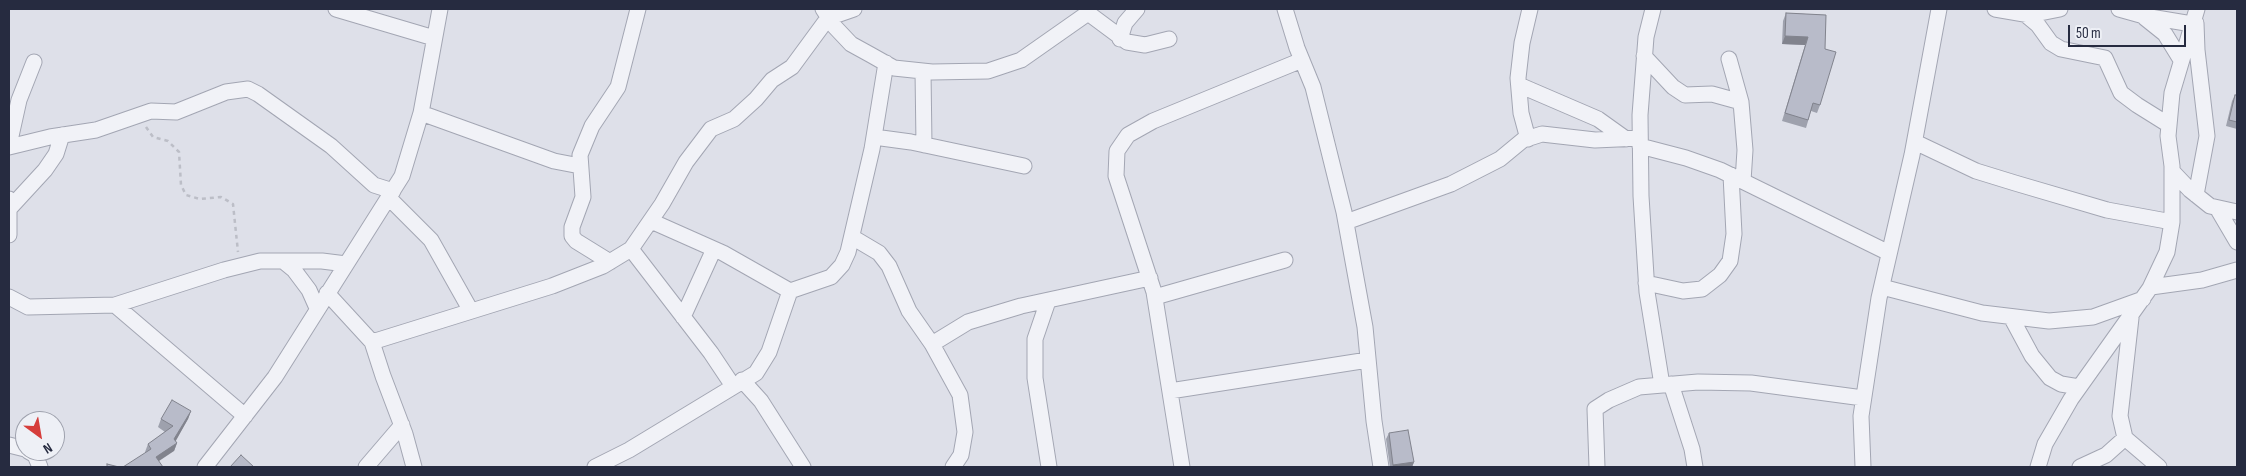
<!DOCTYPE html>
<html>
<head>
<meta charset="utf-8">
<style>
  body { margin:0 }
  #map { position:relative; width:2246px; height:476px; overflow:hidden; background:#dee0e9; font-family:"Sofia Sans Condensed",sans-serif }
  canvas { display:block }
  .frame { position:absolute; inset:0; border:10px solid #262b40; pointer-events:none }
  .north { position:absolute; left:15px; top:411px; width:50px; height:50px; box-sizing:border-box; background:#eef0f6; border:1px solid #9ea1ad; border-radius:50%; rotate:148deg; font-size:14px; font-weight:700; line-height:20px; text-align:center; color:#262b40 }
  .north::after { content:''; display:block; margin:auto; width:18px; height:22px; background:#d63d3b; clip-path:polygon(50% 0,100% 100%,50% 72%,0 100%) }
  .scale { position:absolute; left:2068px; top:25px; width:118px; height:22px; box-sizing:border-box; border:2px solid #262b40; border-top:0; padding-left:6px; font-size:15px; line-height:18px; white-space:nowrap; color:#262b40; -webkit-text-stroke:4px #eef0f6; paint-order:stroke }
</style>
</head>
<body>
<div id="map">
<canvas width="2246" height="476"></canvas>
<div class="frame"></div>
<div class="north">N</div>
<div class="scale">50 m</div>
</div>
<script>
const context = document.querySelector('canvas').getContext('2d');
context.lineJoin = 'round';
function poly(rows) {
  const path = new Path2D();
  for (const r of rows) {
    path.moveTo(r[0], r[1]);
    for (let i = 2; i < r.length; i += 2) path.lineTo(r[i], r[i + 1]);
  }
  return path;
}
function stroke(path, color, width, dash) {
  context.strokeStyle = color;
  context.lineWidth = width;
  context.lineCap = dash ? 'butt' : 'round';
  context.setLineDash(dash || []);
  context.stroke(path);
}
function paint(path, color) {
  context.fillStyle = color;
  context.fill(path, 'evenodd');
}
const minor = poly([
  [336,9,434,38],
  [823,9,834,26,851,44,871,55,894,68,932,72,988,71,1021,60,1088,13,1127,42,1145,45,1169,39],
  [1285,9,1297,48,1313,87,1344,212,1365,327,1374,421,1381,467],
  [1653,9,1646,37,1640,115,1641,196,1647,292,1662,385],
  [1995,9,2030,15,2060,9],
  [2119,9,2144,16,2192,24],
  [2026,15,2038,25,2051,43,2061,49,2105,58,2121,93,2137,105,2169,125],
  [2145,18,2165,34,2181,60],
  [1120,39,1125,23,1137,9],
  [1644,56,1673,87,1685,95,1712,94,1741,102],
  [1729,59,1741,102,1745,150,1743,181],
  [923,71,924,145],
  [1519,85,1598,119,1626,139],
  [421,113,554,161,580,166],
  [874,137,911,142,1024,166],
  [1528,139,1521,113,1518,78,1522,43,1530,9],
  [1915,142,1976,171,2015,183,2107,210,2172,222],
  [9,145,19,100,34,62],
  [1640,146,1686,158,1720,170,1889,253],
  [9,147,50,137,96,130,151,111,176,112,226,92,248,89,258,94,331,146,374,185,393,191],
  [2172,171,2190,190,2210,206,2237,212],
  [2196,195,2207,136,2197,50,2196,23],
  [389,198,431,240,471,311],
  [9,199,9,235],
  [10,208,45,170,56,154,62,135],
  [2217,208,2237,242],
  [651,221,723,253,790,291,831,277,842,265,848,252,872,149,886,63],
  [1346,222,1451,184,1500,159,1523,140,1542,134,1595,140,1640,138],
  [852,237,879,253,889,266,909,311,932,344,960,395,965,432,961,455,953,467],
  [631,249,711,353,733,386],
  [283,261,294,270,309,290,317,308],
  [610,262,576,241,572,236,572,227,583,197,580,155,592,126,618,87,638,9],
  [1646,283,1683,291,1702,289,1720,275,1730,261,1734,234,1731,175],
  [1882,287,1982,313,2049,321,2093,317,2143,299],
  [2151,287,2202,280,2237,270],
  [327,293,372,342,383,376,405,434,414,467],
  [9,297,28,307,115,305,224,270,260,261,322,261,346,264],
  [1155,297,1285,260],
  [1048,301,1035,339,1035,378,1049,467],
  [115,305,245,416],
  [683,317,714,249],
  [2011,317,2032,356,2050,378,2061,384,2079,387],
  [2131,318,2120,416,2125,438,2159,467],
  [372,342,552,286,603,266,631,249,662,204,686,162,711,129,734,119,756,99,772,80,792,67,828,18,854,9],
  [932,344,968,322,1021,306,1150,278],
  [742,380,761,401,803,467],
  [1671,384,1692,449,1695,467],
  [1170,391,1368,360],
  [9,445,25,449],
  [28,451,35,455,40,467],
  [205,467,275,377,402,176,421,113,440,9],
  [366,467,402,425],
  [595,467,629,450,756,373,769,352,790,291],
  [1182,467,1154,292,1116,176,1117,151,1128,135,1153,121,1302,60],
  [1597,467,1595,409,1609,400,1639,387,1698,382,1751,383,1863,398],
  [1863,467,1861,416,1879,298,1912,155,1939,9],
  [2038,467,2045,444,2071,399,2150,288,2167,252,2172,222,2172,166,2168,136,2172,93,2197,9],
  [2080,467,2106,455,2125,438]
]);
stroke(minor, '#a3a6b3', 17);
stroke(poly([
  [146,127,153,137,168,141,179,152,181,185,186,195,200,199,221,197,233,204,238,252]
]), '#bcbec7', 2.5, [4, 4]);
stroke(minor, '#f1f2f7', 15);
paint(poly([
  [1786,13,1826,15,1820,105,1817,113,1811,111,1806,128,1782,121,1805,45,1782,44,1783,21],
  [2235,95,2237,95,2237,129,2226,126,2232,101],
  [191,411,188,419,175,441,177,443,174,451,145,453,145,452,148,444,165,432,158,427,161,419],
  [1389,433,1414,462,1412,467,1390,467,1386,439]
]), '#9ea1ad');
paint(poly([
  [1785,36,1808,37,1805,45,1782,44],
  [191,411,188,419,173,446,177,443,174,451,153,465,156,457,174,439],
  [1414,462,1412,467,1392,467,1393,465]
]), '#81838d');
const building = poly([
  [1786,13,1826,15,1825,49,1836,52,1820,105,1813,103,1808,120,1785,113,1808,37,1785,36,1786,13],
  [2235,95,2237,95,2237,122,2229,120,2235,95],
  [172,400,191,411,174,439,177,443,156,457,163,467,123,467,151,449,148,444,173,426,161,419,172,400],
  [1408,430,1414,462,1393,465,1389,433,1408,430],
  [241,455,254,467,230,467,241,455],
  [107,464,119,467,107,467,107,464]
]);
paint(building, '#b8bbc9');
stroke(building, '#81838d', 1);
</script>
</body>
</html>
